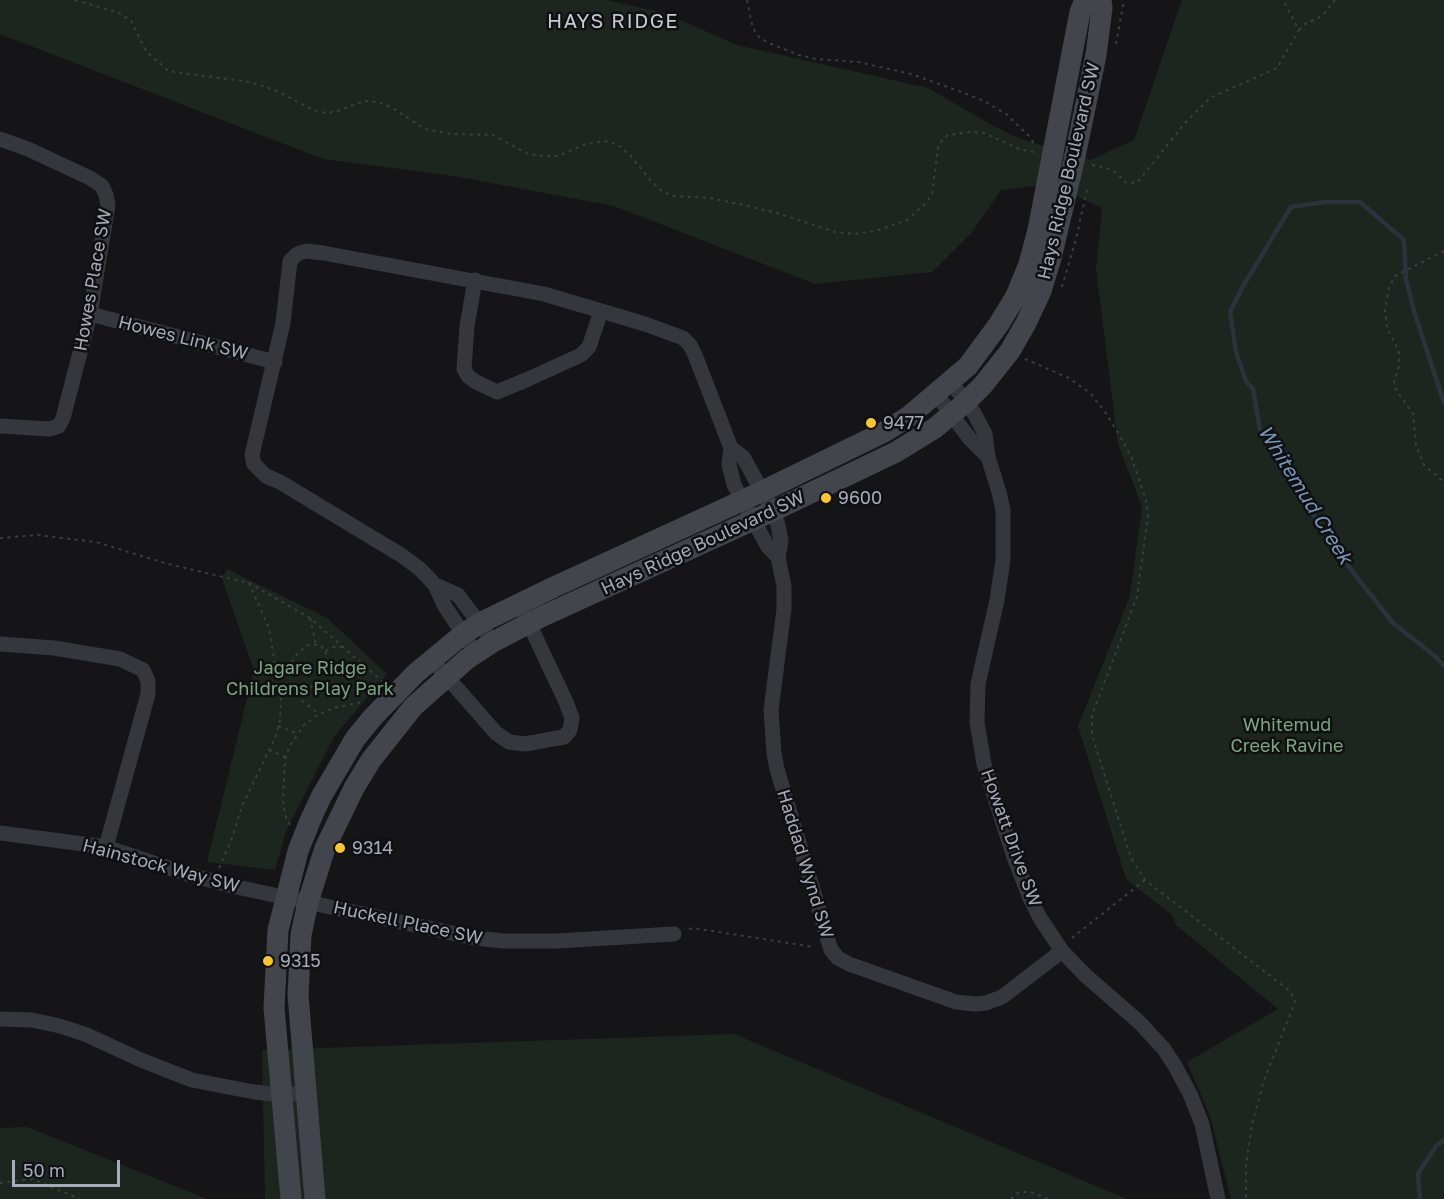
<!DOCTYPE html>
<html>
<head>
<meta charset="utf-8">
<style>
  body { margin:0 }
  #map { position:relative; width:1444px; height:1199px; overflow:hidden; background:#151517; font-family:"Golos Text",sans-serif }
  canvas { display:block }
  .scale { position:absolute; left:12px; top:1160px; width:108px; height:27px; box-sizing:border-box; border:3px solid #a6aab9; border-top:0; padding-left:8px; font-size:18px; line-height:21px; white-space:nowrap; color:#a6aab9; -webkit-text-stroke:4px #101012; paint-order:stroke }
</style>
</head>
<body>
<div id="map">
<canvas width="1444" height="1199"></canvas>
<div class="scale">50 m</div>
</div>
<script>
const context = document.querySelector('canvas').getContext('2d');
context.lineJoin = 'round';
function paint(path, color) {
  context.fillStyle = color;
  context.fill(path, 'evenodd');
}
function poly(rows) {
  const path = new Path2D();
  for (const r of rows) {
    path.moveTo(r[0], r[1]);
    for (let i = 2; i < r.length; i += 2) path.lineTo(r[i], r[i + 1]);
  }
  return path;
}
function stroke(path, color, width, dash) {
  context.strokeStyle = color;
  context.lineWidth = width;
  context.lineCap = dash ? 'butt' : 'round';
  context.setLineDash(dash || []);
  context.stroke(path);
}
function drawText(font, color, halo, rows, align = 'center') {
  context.font = font + ' "Golos Text",sans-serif';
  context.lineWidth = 5;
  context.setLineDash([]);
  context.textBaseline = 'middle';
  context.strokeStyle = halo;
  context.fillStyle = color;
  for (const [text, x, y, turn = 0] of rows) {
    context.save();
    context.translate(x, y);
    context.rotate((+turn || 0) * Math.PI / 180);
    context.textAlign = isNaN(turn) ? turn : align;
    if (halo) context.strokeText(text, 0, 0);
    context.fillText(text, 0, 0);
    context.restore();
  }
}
paint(poly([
  [0,0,605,0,662,12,737,45,928,88,990,124,1018,138,1090,160,1134,140,1182,0,1444,0,1444,1199,1231,1199,1210,1116,1187,1062,1278,1009,1176,925,1172,915,1126,879,1078,726,1130,596,1142,507,1118,444,1096,269,1102,208,1051,184,1001,190,972,232,932,272,815,284,614,206,454,176,323,159,0,34],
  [227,569,327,618,387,674,334,737,286,831,275,870,207,862,254,670,222,579],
  [734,1034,1127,1199,265,1199,262,1050],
  [27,1127,207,1199,0,1199,0,1128]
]), '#1d261e');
stroke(poly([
  [1444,403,1414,311,1406,279,1404,240,1360,202,1325,202,1291,207,1242,288,1230,312,1236,352,1246,381,1253,389,1260,430,1338,553,1393,623,1435,656,1444,666],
  [1420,1199,1418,1174,1436,1146,1444,1140]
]), '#2a333c', 4.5);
stroke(poly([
  [75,0,119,13,131,21,146,51,168,71,250,82,275,90,313,110,326,113,338,111,364,101,378,102,391,107,425,129,452,134,493,135,528,154,544,156,558,156,586,144,604,141,617,144,630,155,650,180,662,191,673,196,710,198,748,206,777,213,835,232,854,234,876,231,907,220,926,203,932,194,938,148,942,140,948,135,970,132,984,133,1019,149,1034,152],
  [747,0,752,24,755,32,759,37,771,44,799,55,816,59,858,62,911,74,959,91,984,101,1006,114,1030,137,1035,146],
  [1299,30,1305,24,1322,16,1335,0],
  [1116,44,1124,0],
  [1092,165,1110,169,1117,173,1125,182,1137,183,1185,123,1210,98,1277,68,1299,30,1283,0],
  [1444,251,1395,276,1389,288,1385,310,1387,328,1399,351,1399,366,1394,382,1395,388,1413,414,1416,445,1424,465,1444,482],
  [1062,287,1076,239,1088,185],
  [1025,359,1069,378,1091,394,1105,412,1123,441,1132,459,1146,500,1148,515,1137,597,1092,715,1092,734,1096,748,1131,858,1145,880,1290,991,1295,1002,1264,1080,1252,1124,1246,1166,1246,1199],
  [0,538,37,535,96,542,168,564,249,583,310,618,382,681],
  [310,618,316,644],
  [326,651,332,647,343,647],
  [280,692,291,686],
  [298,695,307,691,317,682,323,671,326,651,321,646,313,644,306,646,298,653,292,661,290,675,291,686,301,700,319,714],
  [278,726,297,733],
  [269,750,285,757],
  [290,825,285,815,283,799,285,760,289,747,304,725,319,714,337,707,363,702],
  [219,868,232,838,242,806,275,738,280,720,281,700,269,628,249,583],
  [689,929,693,928,814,947],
  [1072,938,1145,880],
  [0,1183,32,1179,80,1199],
  [1011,1199,1019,1192,1030,1192,1048,1199]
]), '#3c3d44', 2, [3, 4.5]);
stroke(poly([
  [0,139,28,149,90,178,102,186,106,195,108,205,90,314,63,418,59,426,49,429,0,426],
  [475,280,467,326,464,369,468,376,476,382,497,392,526,380,581,355,589,347,601,311],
  [90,314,275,362],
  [951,382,974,413,985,434,988,457,999,492,1003,510,1003,560,997,600,978,684,977,722,984,764,1014,857,1030,898,1040,918,1062,951,1085,975,1139,1022,1164,1049,1175,1066,1190,1094,1202,1124,1218,1199],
  [936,394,970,439,988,457],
  [731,448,729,464,734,485,768,547,778,557],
  [435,585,420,569,401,555,280,482,266,476,254,464,252,455,283,323,290,261,297,254,306,251,323,253,544,294,645,324,683,338,690,345,695,355,731,448,743,457,773,511,778,525,781,541,778,557,784,586,784,609,771,710,774,753,777,769,831,950,838,958,849,964,956,1002,975,1004,986,1003,1002,997,1062,951],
  [469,643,444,605,435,585,458,595,493,642],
  [0,644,54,648,120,659,143,670,148,681,148,694,106,847],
  [440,669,496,733,509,742,525,744,564,737,570,730,572,718,566,702,525,615],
  [0,833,106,847,187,874,232,886,475,938,503,941,557,941,674,934],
  [0,1019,32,1020,60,1026,87,1035,141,1060,192,1080,254,1092,282,1095,306,1093]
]), '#36363d', 15);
stroke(poly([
  [291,1199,274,1008,278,930,298,851,310,821,321,797,355,739,373,717,416,673,462,635,480,623,554,587,763,491,884,432,908,417,968,366,999,324,1016,296,1029,264,1038,230,1080,12,1085,0],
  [315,1199,298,995,301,935,308,902,325,848,354,788,371,760,413,707,467,659,493,642,541,617,773,511,896,452,935,428,966,402,983,385,1010,351,1026,323,1041,291,1051,258,1074,161,1096,55,1102,8,1101,0]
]), '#43454d', 21);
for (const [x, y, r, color] of [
  [871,423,6,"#ffc725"],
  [826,498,6,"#ffc725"],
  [340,848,6,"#ffc725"],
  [268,961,6,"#ffc725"]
]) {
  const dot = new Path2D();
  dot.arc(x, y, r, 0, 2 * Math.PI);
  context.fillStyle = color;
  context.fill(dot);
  stroke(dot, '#101012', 2);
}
drawText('18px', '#a6aab9', '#101012', [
  ["Hays Ridge Boulevard SW",1069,171,-77],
  ["Howes Place SW",93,280,-80],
  ["Howes Link SW",183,338,14],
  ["Hays Ridge Boulevard SW",703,543,-25],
  ["Howatt Drive SW",1011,838,70],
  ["Haddad Wynd SW",805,864,73],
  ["Hainstock Way SW",161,866,15],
  ["Huckell Place SW",408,923,12]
]);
drawText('18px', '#a6aab9', '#101012', [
  ["9477",883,423],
  ["9600",838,498],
  ["9314",352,848],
  ["9315",280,961]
], 'left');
drawText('18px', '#7ba681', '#101012', [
  ["Jagare Ridge",310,668],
  ["Childrens Play Park",310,689],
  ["Whitemud",1287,725],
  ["Creek Ravine",1287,746]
]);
context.letterSpacing = '1.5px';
drawText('20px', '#c7cad4', '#101012', [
  ["HAYS RIDGE",613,22]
]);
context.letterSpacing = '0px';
drawText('italic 20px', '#7995b7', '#101012', [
  ["Whitemud Creek",1305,495,58]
]);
</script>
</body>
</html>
